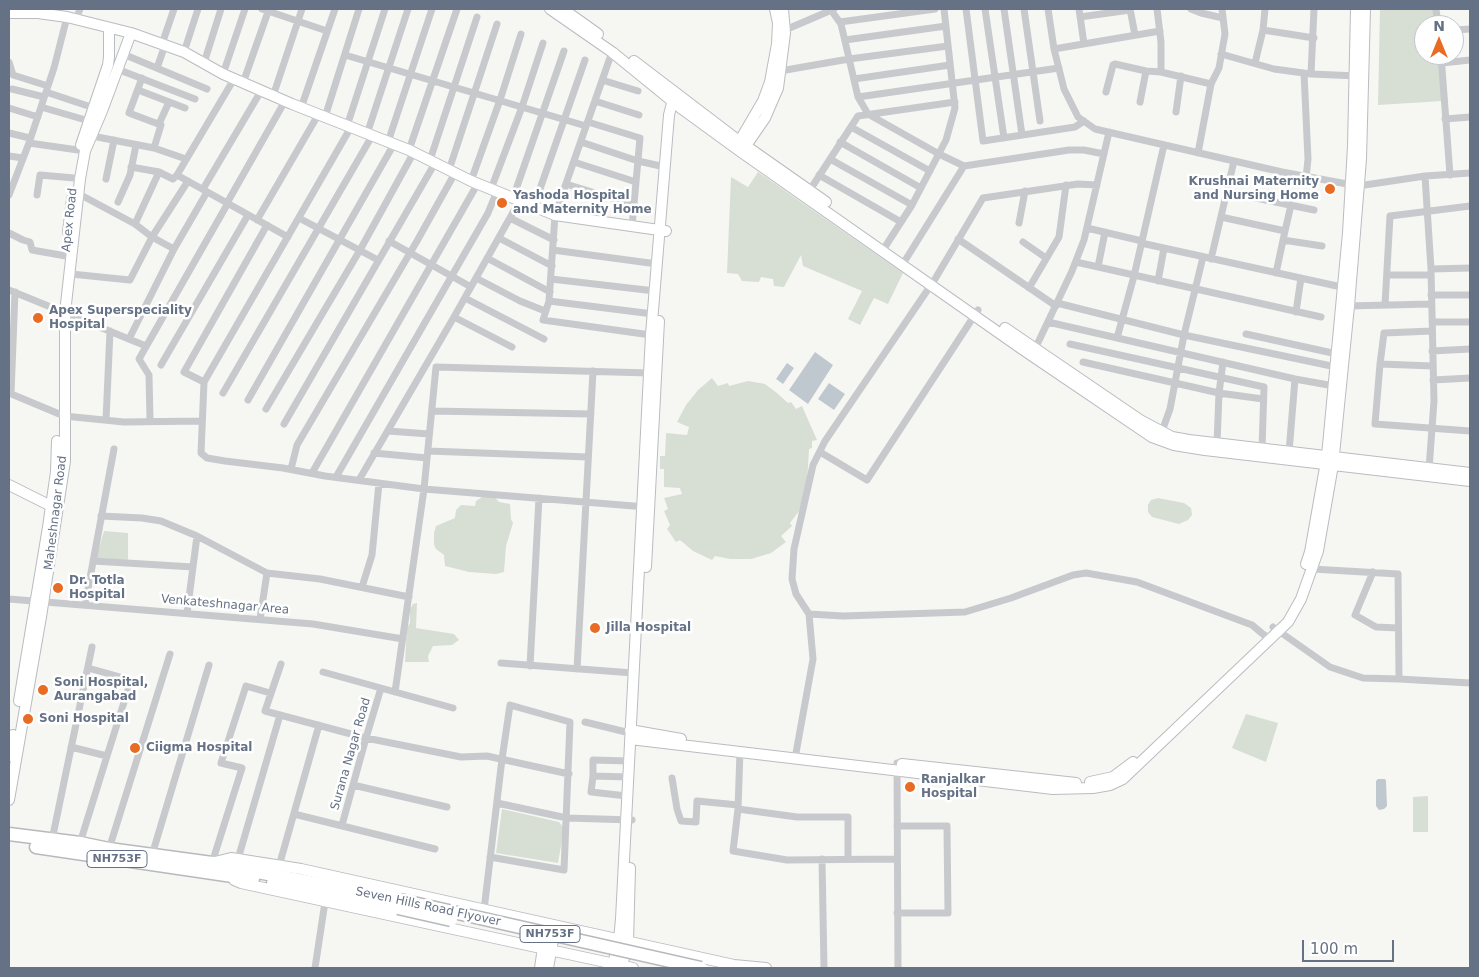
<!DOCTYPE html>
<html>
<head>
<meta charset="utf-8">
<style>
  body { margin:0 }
  #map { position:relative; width:1479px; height:977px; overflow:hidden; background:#f6f7f3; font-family:"DejaVu Sans",sans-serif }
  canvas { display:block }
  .frame { position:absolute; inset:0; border:10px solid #657285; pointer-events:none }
  .north { position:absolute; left:1414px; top:15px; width:50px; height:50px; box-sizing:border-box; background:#fff; border:1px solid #c1c7ce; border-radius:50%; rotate:0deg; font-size:14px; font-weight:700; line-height:20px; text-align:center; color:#657285 }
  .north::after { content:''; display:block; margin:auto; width:18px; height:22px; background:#e86c23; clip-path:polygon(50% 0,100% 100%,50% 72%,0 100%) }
  .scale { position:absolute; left:1302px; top:940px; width:92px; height:22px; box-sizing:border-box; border:2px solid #657285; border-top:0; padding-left:6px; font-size:15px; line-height:18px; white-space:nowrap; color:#657285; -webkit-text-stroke:4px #fff; paint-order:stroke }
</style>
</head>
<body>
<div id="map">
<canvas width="1479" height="977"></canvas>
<div class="frame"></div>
<div class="north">N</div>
<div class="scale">100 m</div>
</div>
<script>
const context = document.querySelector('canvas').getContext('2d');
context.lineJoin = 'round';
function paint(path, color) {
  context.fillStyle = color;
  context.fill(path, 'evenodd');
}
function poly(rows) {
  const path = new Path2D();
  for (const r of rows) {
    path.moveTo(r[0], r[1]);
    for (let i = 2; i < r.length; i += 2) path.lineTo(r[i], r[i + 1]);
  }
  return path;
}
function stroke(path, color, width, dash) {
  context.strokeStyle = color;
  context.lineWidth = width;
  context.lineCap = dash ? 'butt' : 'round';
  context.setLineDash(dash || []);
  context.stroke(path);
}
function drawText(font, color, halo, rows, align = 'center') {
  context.font = font + ' "DejaVu Sans",sans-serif';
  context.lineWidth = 5;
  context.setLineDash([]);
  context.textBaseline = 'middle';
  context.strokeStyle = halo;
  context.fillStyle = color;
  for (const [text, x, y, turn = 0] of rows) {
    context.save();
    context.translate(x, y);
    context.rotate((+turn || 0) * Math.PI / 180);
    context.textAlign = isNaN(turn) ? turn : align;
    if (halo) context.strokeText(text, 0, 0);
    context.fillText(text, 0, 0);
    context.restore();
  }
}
paint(poly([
  [1380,9,1433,9,1435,25,1424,25,1424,55,1438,55,1442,101,1378,105],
  [758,172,903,273,888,304,874,298,860,325,848,319,862,291,803,266,801,255,784,287,774,286,773,279,761,277,759,282,742,281,738,274,727,273,731,177,748,187],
  [712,378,718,386,728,383,729,386,748,381,765,384,777,393,788,403,791,402,796,409,802,406,817,440,812,441,812,448,809,449,807,483,799,511,790,523,792,526,781,536,786,542,771,553,751,559,730,559,715,556,712,560,693,551,680,540,676,542,667,529,670,525,664,511,668,509,664,498,682,494,680,488,664,487,664,469,660,469,660,456,665,456,666,433,687,435,689,427,677,422,686,405,698,390],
  [485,495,494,496,499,502,510,504,511,519,513,523,506,546,504,572,496,574,469,572,445,566,444,555,436,549,434,545,434,533,436,526,455,518,456,510,461,505,475,506,476,501],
  [1158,498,1184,503,1191,508,1192,515,1188,520,1179,524,1152,517,1148,512,1148,505,1151,500],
  [104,531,128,533,128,560,96,558],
  [417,603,416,628,454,634,459,640,452,645,433,646,428,656,429,662,405,662,407,628,410,623,410,609,413,604],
  [1246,714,1278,723,1266,762,1232,748],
  [1428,796,1428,832,1413,832,1413,797],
  [502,809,559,822,564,828,558,863,496,853]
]), '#d7ded4');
paint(poly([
  [815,352,833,365,808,404,789,390],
  [787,363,794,368,783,384,776,379],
  [829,383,845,394,834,410,818,399],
  [1378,779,1385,779,1386,781,1387,806,1384,809,1379,810,1376,806,1376,781]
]), '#c0c8cf');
const secondary = poly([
  [550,9,612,52,682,109,741,152,1022,349,1152,437,1174,445,1205,450,1470,481],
  [563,9,598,34],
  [9,13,38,13,67,17,131,33,184,52,223,74,292,104,409,150,471,181,555,215,666,231],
  [634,61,739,141,826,202],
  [81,145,108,65,109,57,109,28],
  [736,147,763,101,770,82,777,44,778,23,775,9],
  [743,150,765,118,778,88,785,33,783,9],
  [68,232,72,199],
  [1005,328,1140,420,1172,437,1189,440,1470,473],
  [9,485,55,508],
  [1306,564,1310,552,1327,456,1348,233,1353,146,1356,9],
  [646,567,659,321],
  [19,701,48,527,56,472,57,441],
  [630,730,681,739],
  [630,739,1053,789,1093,788,1110,785,1123,779,1288,622,1301,599,1318,551,1333,465,1349,306,1361,159,1365,9],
  [9,756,13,735],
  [902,764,1076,783],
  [1090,782,1113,777,1133,762],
  [9,800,41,617,65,461,65,313,80,179,85,151,102,111,131,33],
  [215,862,231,858,301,869,734,965,766,968],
  [234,880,241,883,633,968],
  [613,964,619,940,621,919,651,335,669,115,674,95],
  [622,966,628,942,630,868],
  [540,968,546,927],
  [548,968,555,929]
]);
const highway = poly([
  [9,834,80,843,109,849,212,863,400,900],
  [36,847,253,879],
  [273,883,398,908]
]);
stroke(secondary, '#b9bcc1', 12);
stroke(highway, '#b7b9bd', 15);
stroke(poly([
  [262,9,327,31],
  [966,9,983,141,1075,127,1084,121],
  [985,9,1004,138],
  [1004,9,1022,135],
  [1024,9,1040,121],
  [1048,9,1054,49,1064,89,1078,117,1095,129,1282,172,1358,186,1425,176,1470,173],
  [1079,9,1084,44],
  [1130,9,1135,35],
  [1157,9,1161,42,1161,72],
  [1191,9,1201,13,1223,18],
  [1436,9,1438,25],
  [831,10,841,24,858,97,868,114,939,154,964,166],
  [1080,17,1130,10],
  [76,19,80,9],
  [840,22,935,9],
  [785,30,834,9],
  [1263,30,1314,38],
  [1454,30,1470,29],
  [845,40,946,26],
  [162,44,174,9],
  [1054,49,1160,31],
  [184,52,198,9],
  [612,52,555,215,549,301,543,320,651,335],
  [123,54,207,89],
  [1221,54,1274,69,1311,74,1358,76],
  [345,55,586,126],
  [1441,55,1450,175],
  [9,62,13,75,48,86],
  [204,63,221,9],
  [1255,63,1263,30,1265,9],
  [1442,63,1470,60],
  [157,68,165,45],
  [117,69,195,99],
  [780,71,849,59,948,46],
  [1304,73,1308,159,1306,178],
  [223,74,245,9],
  [1311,74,1314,9],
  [142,78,129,113,161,125,154,148],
  [854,79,950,65],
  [602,80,638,91],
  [243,83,269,9],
  [12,89,44,97],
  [138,90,185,108],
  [46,92,94,108],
  [1106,92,1113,65,1115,64,1146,71,1161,72,1211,84],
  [273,96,302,9],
  [858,97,1059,68],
  [595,101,639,115],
  [1140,102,1146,71],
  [41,107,89,121],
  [9,108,38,117],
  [301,108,335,9],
  [1176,112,1181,76],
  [325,117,359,9],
  [1445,119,1470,117],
  [588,122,640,138,632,226],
  [159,124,169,102],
  [347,126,385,9],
  [351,127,204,382,201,453,207,458,225,461,283,468,325,476,424,489,646,507],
  [851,127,930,171],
  [9,133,30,138],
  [367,134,408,9],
  [92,136,154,148,186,159],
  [388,142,432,9],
  [581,142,638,161,665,167],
  [840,142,921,188],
  [29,143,85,151],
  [409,150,457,9],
  [1198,153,1211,84,1219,68,1225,34,1222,9],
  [9,156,23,158],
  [830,159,912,205],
  [430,160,477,17],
  [574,162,636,182],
  [131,167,159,172,173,179,177,175,234,79],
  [449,170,497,24],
  [177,175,288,237],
  [819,175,901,222],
  [1425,176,1431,269,1434,401,1429,469],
  [106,179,114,140],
  [471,181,500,100,521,34],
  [566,184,634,205],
  [203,189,261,91],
  [491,189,522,107,543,43],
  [1227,192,1314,210],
  [808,193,858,116,955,102],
  [79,194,135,224,152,237,174,249],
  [9,195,29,143,54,68,67,17],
  [37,195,40,175,74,178],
  [513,198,564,51],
  [118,202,130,175,136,145],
  [227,203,285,101],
  [534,206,585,60],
  [1221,217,1285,231,1276,273],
  [299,218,378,260],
  [510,218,554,240],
  [257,220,318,115],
  [1019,223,1025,191],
  [135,224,159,172],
  [1087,228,1142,241],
  [1285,231,1291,205],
  [9,233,23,240,30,242,32,250,66,256],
  [499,238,552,266],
  [958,239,1056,306],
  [1283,240,1322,246],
  [389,241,471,287],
  [1023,242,1046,258],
  [1141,243,1346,288],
  [553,250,657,264],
  [883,250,912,205,946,140,955,108,944,9],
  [487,258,550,292],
  [906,259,964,166,1069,150,1084,150,1104,154],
  [1211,259,1234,161],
  [1076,262,1321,317],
  [1098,267,1105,232],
  [1431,269,1470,268],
  [71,274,130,280,152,237,188,181],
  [1387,275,1431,275],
  [476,278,520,301,545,311],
  [551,279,655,291],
  [1158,281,1164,248],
  [1029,288,1059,237,1066,185],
  [9,290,146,346],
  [1431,295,1470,295],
  [465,298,544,339],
  [549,301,653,314],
  [1057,303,1184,335,1336,367],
  [1385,305,1390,216,1470,206],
  [1347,306,1431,304],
  [1296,312,1301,278],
  [454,317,512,347],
  [1048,322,1295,379,1334,386],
  [1432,322,1470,322],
  [1246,334,1337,354],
  [1117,338,1134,276,1164,145],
  [129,339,174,249,207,192],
  [1070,344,1264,387,1262,449],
  [1034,351,1072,271,1084,240,1109,132],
  [1432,351,1470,349],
  [1083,362,1219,393,1263,399],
  [1380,364,1384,333,1432,331],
  [161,365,248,215],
  [1433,366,1380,364,1375,424,1470,431],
  [1433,380,1470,378],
  [204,382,184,372,267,225],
  [9,393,64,416,124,422,202,421],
  [223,393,372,136],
  [11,394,15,292],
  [248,400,394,144],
  [266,409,360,250,414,152],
  [432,411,591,414],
  [106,420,110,331],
  [150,421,149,375,139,359,228,203],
  [284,424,435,163],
  [388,431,429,434],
  [1161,434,1170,409,1184,335,1203,257],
  [1217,444,1219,393,1223,362],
  [428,451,588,457],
  [820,452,867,480,978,310],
  [1289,452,1295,379],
  [374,453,427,458],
  [291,469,297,445,417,241,455,173],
  [312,473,478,183],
  [336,477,488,213,497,191],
  [359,480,454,317,520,200],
  [101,516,142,518,161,521,197,536,267,573],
  [93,561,193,567],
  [1312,569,1398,574,1399,679],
  [1373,572,1355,615,1376,627,1398,628],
  [362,587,372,555,379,483],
  [9,599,313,624,403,639],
  [85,605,114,449],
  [187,613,197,536],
  [809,614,843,616,965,612,1011,598,1073,575,1086,573,1137,582,1252,625,1264,635,1271,638],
  [260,619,267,573,320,579,409,597],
  [1273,627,1330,667,1363,678,1399,679,1470,683],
  [501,663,633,673],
  [281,664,265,711,366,738,461,757,487,756,569,774],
  [530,666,539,498],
  [577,669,593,371],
  [323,672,453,708],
  [395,692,424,489,436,367,649,373],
  [585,722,630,733],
  [71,747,107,756,131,680,88,668],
  [740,751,738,809,733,851,787,860,897,859],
  [796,753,813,659,809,614,796,594,792,579,794,549,813,465,825,441,935,279,983,198,1078,184,1097,185],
  [897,763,898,968],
  [593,776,591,792,627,796],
  [628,777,593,776,593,760,629,761],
  [672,778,677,809,681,821,696,822,697,801,738,805],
  [353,785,447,807],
  [497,803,567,818,632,820],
  [738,809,797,817,848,817,848,859],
  [294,814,435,849],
  [342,825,366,738,381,688],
  [897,826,947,826,948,913,897,913],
  [52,840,92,647],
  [80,843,107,756],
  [109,849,170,654],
  [152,855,209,665],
  [238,859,280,715],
  [822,859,824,968],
  [212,863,242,768,221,763,246,686,270,693],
  [279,866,319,725],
  [484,910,502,759,510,705,570,722,564,870,490,857],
  [315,968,325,902]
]), '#c7c9cd', 7);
stroke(secondary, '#fff', 10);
stroke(highway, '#fff', 12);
const highwayBridge = poly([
  [400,900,701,968],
  [398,908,451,920]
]);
stroke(highwayBridge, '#b7b9bd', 15, []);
stroke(highwayBridge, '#fff', 12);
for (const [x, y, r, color] of [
  [1330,189,6,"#e86c23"],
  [502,203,6,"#e86c23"],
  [38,318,6,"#e86c23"],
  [58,588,6,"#e86c23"],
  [595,628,6,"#e86c23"],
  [43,690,6,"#e86c23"],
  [28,719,6,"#e86c23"],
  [135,748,6,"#e86c23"],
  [910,787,6,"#e86c23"]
]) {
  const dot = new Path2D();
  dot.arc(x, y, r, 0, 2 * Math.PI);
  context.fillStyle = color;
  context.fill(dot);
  stroke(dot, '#fff', 2);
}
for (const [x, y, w] of [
  [117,859,60],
  [550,934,60]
]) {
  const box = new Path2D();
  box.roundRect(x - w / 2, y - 8.5, w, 17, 4);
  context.fillStyle = '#fff';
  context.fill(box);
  stroke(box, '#657285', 1);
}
drawText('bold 11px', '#657285', null, [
  ["NH753F",117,859],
  ["NH753F",550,934]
]);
drawText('bold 12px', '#657285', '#fff', [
  ["Krushnai Maternity",1319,182,"right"],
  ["and Nursing Home",1319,196,"right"],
  ["Yashoda Hospital",513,196],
  ["and Maternity Home",513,210],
  ["Apex Superspeciality",49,311],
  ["Hospital",49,325],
  ["Dr. Totla",69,581],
  ["Hospital",69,595],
  ["Jilla Hospital",606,628],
  ["Soni Hospital,",54,683],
  ["Aurangabad",54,697],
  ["Soni Hospital",39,719],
  ["Ciigma Hospital",146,748],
  ["Ranjalkar",921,780],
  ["Hospital",921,794]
], 'left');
drawText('12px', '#657285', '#fff', [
  ["Apex Road",70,220,-84],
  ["Maheshnagar Road",56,513,-83],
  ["Venkateshnagar Area",225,605,5],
  ["Surana Nagar Road",351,754,-74],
  ["Seven Hills Road Flyover",428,907,12]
]);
</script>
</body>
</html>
